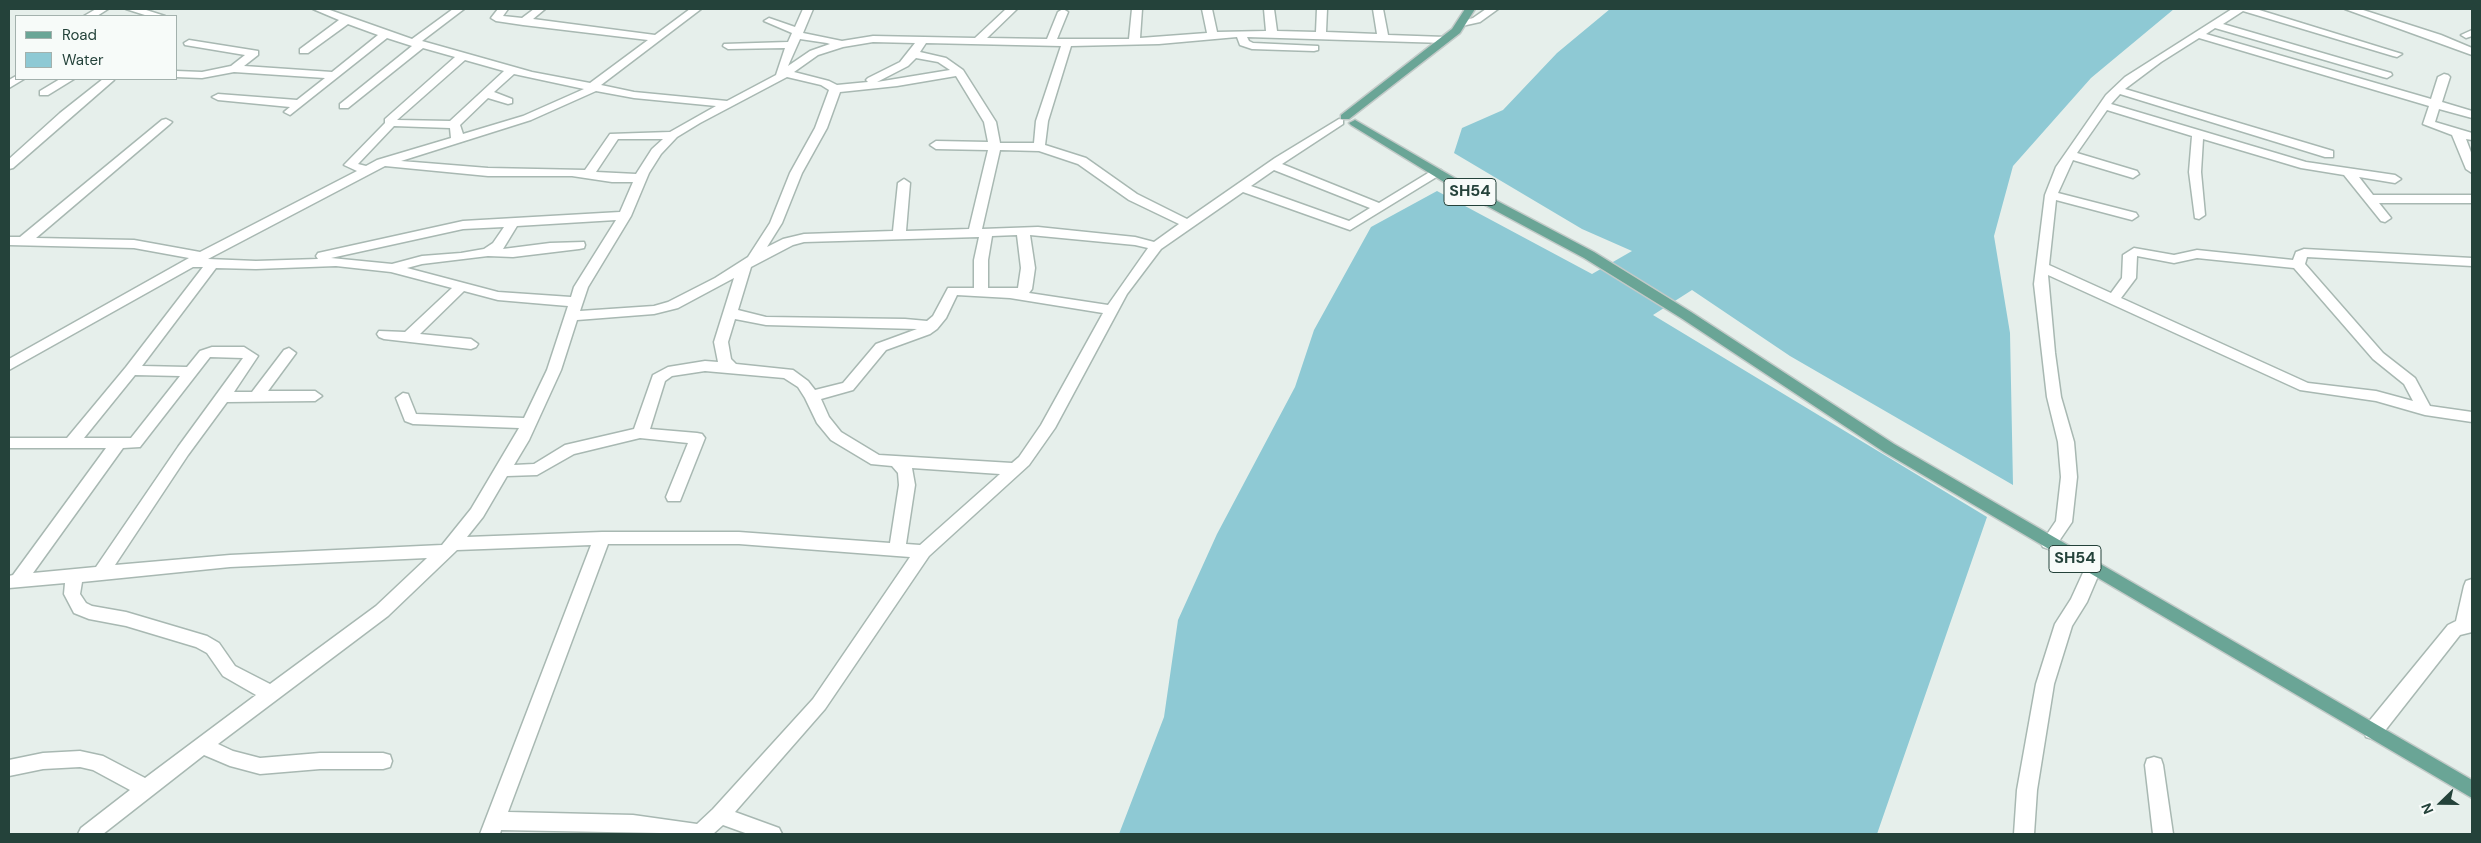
<!DOCTYPE html>
<html>
<head>
<meta charset="utf-8">
<style>
  body { margin:0 }
  #map { position:relative; width:2481px; height:843px; overflow:hidden; background:#e6efeb; font-family:"DM Sans",sans-serif }
  canvas { display:block }
  .frame { position:absolute; inset:0; border:10px solid #24423a; pointer-events:none }
  .legend { position:absolute; left:15px; top:15px; width:162px; height:65px; box-sizing:border-box; background:#f7fbf9; border:1px solid #a3b1ad; margin:0; padding:6px 9px; list-style:none; font-size:15px; color:#24423a }
  .legend li { display:flex; align-items:center; gap:10px; height:25px }
  .legend b { width:25px; border:1px solid #a3b1ad }
  .north { position:absolute; left:2416px; top:778px; width:50px; height:50px; -webkit-text-stroke:4px #f7fbf9; paint-order:stroke; rotate:248deg; font-size:14px; font-weight:700; line-height:20px; text-align:center; color:#24423a }
  .north::after { content:''; display:block; margin:auto; width:18px; height:22px; background:#24423a; clip-path:polygon(50% 0,100% 100%,50% 72%,0 100%) }
</style>
</head>
<body>
<div id="map">
<canvas width="2481" height="843"></canvas>
<div class="frame"></div>
<ul class="legend">
<li><b style="height:6px;background:#6aa596"></b>Road</li>
<li><b style="height:14px;background:#8ec9d4"></b>Water</li>
</ul>
<div class="north">N</div>
</div>
<script>
const context = document.querySelector('canvas').getContext('2d');
context.lineJoin = 'round';
function paint(path, color) {
  context.fillStyle = color;
  context.fill(path, 'evenodd');
}
function poly(rows) {
  const path = new Path2D();
  for (const r of rows) {
    path.moveTo(r[0], r[1]);
    for (let i = 2; i < r.length; i += 2) path.lineTo(r[i], r[i + 1]);
  }
  return path;
}
function stroke(path, color, width, dash) {
  context.strokeStyle = color;
  context.lineWidth = width;
  context.lineCap = dash ? 'butt' : 'round';
  context.setLineDash(dash || []);
  context.stroke(path);
}
function drawText(font, color, halo, rows, align = 'center') {
  context.font = font + ' "DM Sans",sans-serif';
  context.lineWidth = 4;
  context.setLineDash([]);
  context.textBaseline = 'middle';
  context.strokeStyle = halo;
  context.fillStyle = color;
  for (const [text, x, y, turn = 0] of rows) {
    context.save();
    context.translate(x, y);
    context.rotate((+turn || 0) * Math.PI / 180);
    context.textAlign = isNaN(turn) ? turn : align;
    if (halo) context.strokeText(text, 0, 0);
    context.fillText(text, 0, 0);
    context.restore();
  }
}
paint(poly([
  [1610,9,2174,9,2091,78,2013,166,1994,236,2010,333,2013,485,1790,356,1692,290,1653,315,1987,517,1877,834,1119,834,1164,717,1178,620,1217,534,1295,387,1314,330,1371,227,1437,191,1592,274,1632,251,1582,229,1454,153,1462,128,1503,110,1557,53]
]), '#8ec9d4');
const street = poly([
  [96,9,108,9,97,16,84,16,96,9],
  [126,9,143,9,165,16,148,16,126,9],
  [313,9,327,9,412,39,453,9,464,9,422,41,532,72,590,83,648,40,523,25,496,21,491,18,498,9,508,9,503,16,522,18,534,9,545,9,533,19,655,35,690,9,701,9,601,85,634,92,727,101,776,75,785,48,728,49,723,46,724,44,788,42,792,33,764,21,769,18,795,27,803,9,813,9,803,33,842,41,873,36,975,38,1006,9,1017,9,987,38,1047,39,1058,12,1063,9,1068,12,1057,39,1129,39,1132,9,1142,9,1140,38,1207,33,1202,9,1212,9,1217,32,1266,31,1264,9,1274,9,1277,31,1316,32,1317,9,1327,9,1326,32,1377,34,1373,9,1383,9,1388,35,1445,37,1450,40,1445,43,1247,37,1249,41,1253,43,1318,46,1318,50,1314,51,1252,49,1240,45,1237,37,1159,44,1071,46,1048,121,1045,145,1086,158,1137,194,1187,219,1275,158,1339,119,1343,120,1343,124,1282,164,1379,203,1433,170,1441,170,1443,173,1350,230,1243,192,1161,249,1127,294,1055,428,1029,465,929,556,825,709,735,812,779,828,782,834,748,834,723,825,713,834,501,830,500,834,480,834,591,545,457,550,388,616,218,744,233,751,260,758,320,753,383,753,390,755,392,761,390,767,383,769,320,769,260,774,230,766,204,755,103,834,78,834,81,828,130,790,93,770,80,767,43,769,9,776,9,760,43,753,80,751,103,756,145,778,256,695,223,676,207,653,196,647,126,626,89,619,74,613,64,594,65,583,9,588,9,576,13,575,106,448,9,448,9,438,67,438,126,367,203,267,193,267,9,370,9,359,189,258,134,248,9,245,9,237,20,237,162,120,166,119,172,122,170,124,36,238,134,240,200,252,357,171,344,165,385,123,385,119,455,57,423,48,348,108,340,108,340,104,412,46,387,38,290,115,284,112,290,107,218,100,212,97,218,94,297,100,325,78,234,72,202,78,176,77,176,71,202,72,231,66,245,55,185,45,184,43,189,40,258,51,258,55,244,66,332,72,378,35,348,24,308,53,300,53,300,49,339,20,313,9],
  [800,39,827,43,830,44,810,51,788,66,800,39],
  [873,42,915,43,900,62,868,78,866,80,868,82,837,85,829,81,794,72,818,55,843,47,873,42],
  [926,43,1061,46,1036,121,1034,143,1000,143,996,122,963,70,946,58,920,52,926,43],
  [916,58,938,62,950,70,877,82,908,66,916,58],
  [465,60,504,71,450,121,397,120,465,60],
  [514,74,584,89,523,116,463,134,460,125,488,98,508,104,512,103,512,99,494,92,514,74],
  [956,76,984,122,988,142,936,141,930,145,936,149,988,150,969,229,906,231,910,183,904,179,898,183,893,231,804,234,783,239,767,247,782,223,802,173,827,128,840,92,897,86,956,76],
  [787,77,821,85,829,90,815,128,790,173,770,223,748,257,715,278,668,302,654,306,580,311,588,287,631,216,649,173,661,154,677,137,700,123,787,77],
  [596,91,634,98,716,106,670,132,610,134,585,170,488,168,401,161,531,120,596,91],
  [394,126,450,128,451,138,377,160,366,166,358,164,394,126],
  [618,139,663,139,652,149,636,174,596,172,618,139],
  [1000,150,1039,151,1078,164,1129,200,1179,224,1154,242,1135,237,1038,227,982,229,1000,150],
  [385,166,488,176,572,176,612,182,633,182,620,212,463,221,318,253,316,256,318,259,256,261,208,259,385,166],
  [1274,170,1370,208,1349,221,1251,186,1274,170],
  [616,220,574,287,571,297,498,292,407,268,422,264,488,256,513,257,579,249,584,248,585,245,584,242,550,243,503,249,517,226,616,220],
  [504,227,493,243,484,249,461,253,422,256,392,264,331,258,463,229,504,227],
  [1017,235,1021,268,1018,288,988,288,988,260,992,236,1017,235],
  [1030,235,1135,245,1148,248,1108,305,1029,293,1032,289,1035,268,1030,235],
  [979,237,974,260,974,288,948,288,933,316,927,321,905,319,766,317,738,310,751,267,793,245,804,242,979,237],
  [336,266,391,272,452,288,405,332,379,331,377,334,379,337,384,339,471,349,476,347,478,344,471,339,420,334,464,291,498,300,568,306,547,370,524,418,416,414,408,394,403,393,396,398,405,421,413,424,519,428,471,509,442,545,230,555,115,565,188,455,227,402,315,401,322,396,315,391,268,391,296,353,289,348,284,350,252,392,234,392,258,356,244,347,212,347,200,351,187,367,142,366,216,268,256,269,336,266],
  [734,278,714,342,718,362,705,361,668,367,653,375,634,429,565,445,534,464,514,465,529,440,561,370,577,320,654,314,678,308,734,278],
  [957,295,1010,298,1103,313,1041,425,1019,457,1012,463,879,455,841,432,829,417,821,399,853,390,886,350,930,334,937,329,946,318,957,295],
  [735,319,766,325,917,329,876,344,843,383,815,390,808,381,793,370,736,364,731,359,728,342,735,319],
  [210,357,243,358,178,447,96,567,33,573,123,448,140,447,210,357],
  [705,371,784,378,798,387,805,398,817,423,831,440,871,464,892,466,898,473,899,485,890,543,739,532,602,532,467,537,483,517,507,476,537,475,574,454,640,438,688,443,666,497,668,501,680,501,705,438,702,434,697,433,650,429,665,381,672,376,705,371],
  [135,375,180,376,131,438,84,438,135,375],
  [912,468,1000,474,920,545,906,544,915,485,912,468],
  [608,544,739,544,910,557,813,699,713,809,697,824,633,815,508,812,608,544],
  [427,558,376,606,270,684,235,666,219,643,207,636,126,612,92,606,86,603,80,594,82,582,230,567,427,558],
  [1486,9,1498,9,1480,22,1462,26,1457,23,1473,18,1486,9],
  [2232,9,2256,9,2402,54,2397,57,2393,56,2243,11,2223,24,2391,73,2392,75,2387,78,2383,77,2215,28,2206,34,2431,99,2438,77,2444,74,2448,75,2450,77,2442,102,2472,111,2472,118,2439,109,2435,122,2472,133,2472,140,2466,139,2472,155,2472,173,2466,169,2452,135,2423,124,2429,106,2199,38,2161,62,2125,89,2333,151,2333,157,2325,157,2120,94,2111,104,2306,162,2395,175,2401,179,2395,183,2359,177,2373,195,2472,195,2472,203,2379,203,2391,218,2385,222,2381,221,2344,175,2301,168,2203,139,2201,172,2205,215,2199,219,2195,218,2189,172,2192,136,2107,110,2077,153,2137,171,2139,174,2133,178,2073,160,2058,193,2136,213,2138,216,2132,220,2056,200,2049,265,2111,293,2122,278,2123,255,2134,248,2174,255,2197,250,2293,260,2296,252,2304,249,2472,258,2472,266,2307,257,2305,264,2383,353,2415,378,2430,406,2472,412,2472,422,2425,415,2376,401,2300,390,2048,275,2055,353,2061,397,2074,442,2077,477,2072,522,2055,547,2049,549,2043,547,2041,543,2056,521,2061,477,2058,442,2047,397,2034,284,2045,195,2056,167,2106,95,2125,77,2232,9],
  [2137,256,2174,263,2197,258,2294,268,2373,359,2404,384,2413,401,2376,391,2308,383,2121,298,2136,278,2137,256],
  [2345,9,2360,9,2441,35,2472,48,2472,55,2345,9],
  [2472,30,2472,36,2466,38,2461,35,2472,30],
  [16,76,16,79,24,79,9,88,9,80,16,76],
  [60,79,74,79,48,95,40,95,40,91,60,79],
  [103,79,114,80,13,168,9,169,9,159,60,113,103,79],
  [2093,563,2099,564,2101,569,2087,602,2072,626,2054,684,2037,790,2034,834,2014,834,2017,790,2036,684,2055,624,2071,599,2087,564,2093,563],
  [2472,579,2472,632,2460,635,2380,737,2373,739,2366,737,2364,731,2366,725,2448,625,2456,621,2464,586,2466,581,2472,579],
  [2154,757,2161,759,2163,765,2173,834,2153,834,2145,765,2147,759,2154,757]
]);
const primary = poly([
  [1465,9,1475,9,1460,33,1349,119,1341,119,1341,115,1452,29,1465,9],
  [1355,120,1465,184,1594,252,1691,312,1894,444,2472,780,2472,798,1884,452,1681,318,1584,258,1457,190,1351,125,1349,123,1355,120]
]);
stroke(street, '#a8b8b2', 3);
stroke(primary, '#c2cac8', 3);
paint(street, '#fff');
paint(primary, '#6aa596');
for (const [x, y, w] of [
  [1470,192,52],
  [2075,559,52]
]) {
  const box = new Path2D();
  box.roundRect(x - w / 2, y - 13.5, w, 27, 4);
  context.fillStyle = '#f7fbf9';
  context.fill(box);
  stroke(box, '#24423a', 1);
}
drawText('bold 16px', '#24423a', null, [
  ["SH54",1470,192],
  ["SH54",2075,559]
]);
</script>
</body>
</html>
